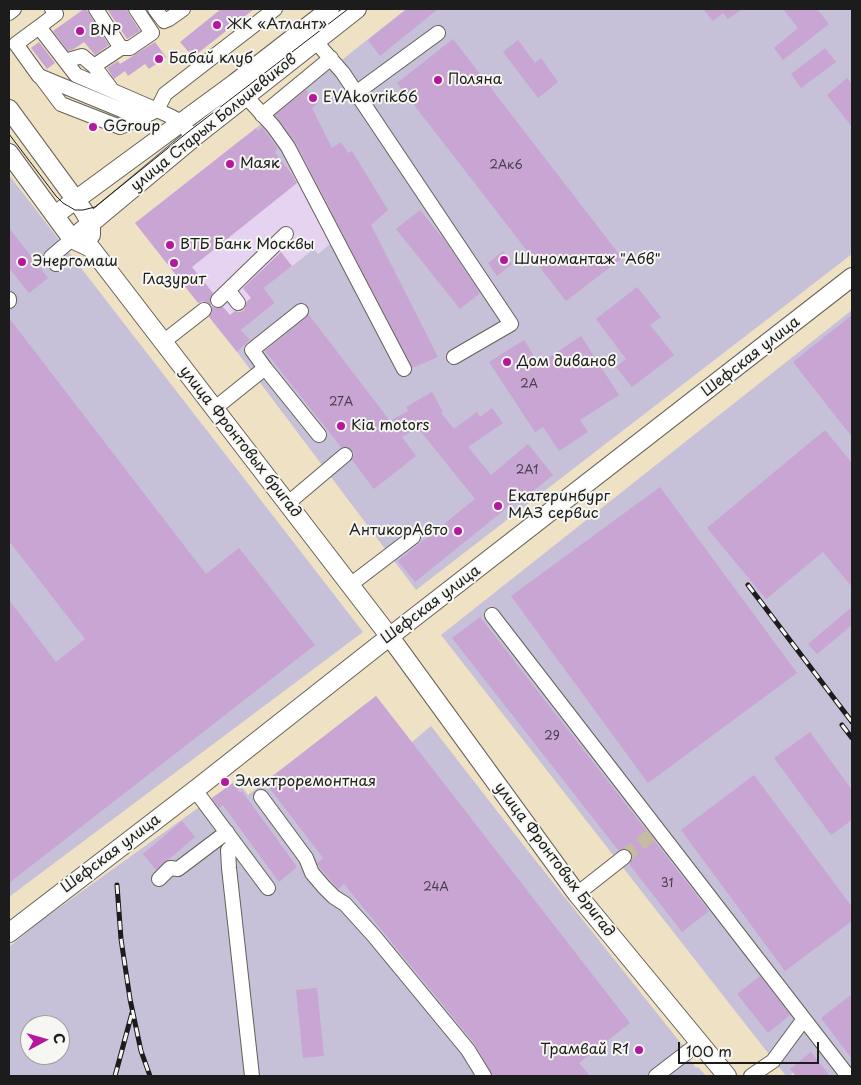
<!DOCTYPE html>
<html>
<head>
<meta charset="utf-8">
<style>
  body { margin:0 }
  #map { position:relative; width:861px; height:1085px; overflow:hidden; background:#efe1c4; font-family:"Playpen Sans",sans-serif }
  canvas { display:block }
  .frame { position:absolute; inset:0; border:10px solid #1c1c1c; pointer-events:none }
  .north { position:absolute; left:20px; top:1015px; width:50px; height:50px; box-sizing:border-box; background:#f6f6f2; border:1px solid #9f9f9c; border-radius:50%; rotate:84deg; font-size:14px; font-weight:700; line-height:20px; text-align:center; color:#1c1c1c }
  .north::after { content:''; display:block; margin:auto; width:18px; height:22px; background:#b5179e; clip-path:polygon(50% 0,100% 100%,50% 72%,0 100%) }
  .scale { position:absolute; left:678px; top:1042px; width:141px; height:22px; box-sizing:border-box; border:2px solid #1c1c1c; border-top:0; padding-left:6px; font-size:15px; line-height:18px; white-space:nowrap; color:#1c1c1c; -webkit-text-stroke:4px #f6f6f2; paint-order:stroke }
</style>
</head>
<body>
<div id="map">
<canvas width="861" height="1085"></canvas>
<div class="frame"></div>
<div class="north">С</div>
<div class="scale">100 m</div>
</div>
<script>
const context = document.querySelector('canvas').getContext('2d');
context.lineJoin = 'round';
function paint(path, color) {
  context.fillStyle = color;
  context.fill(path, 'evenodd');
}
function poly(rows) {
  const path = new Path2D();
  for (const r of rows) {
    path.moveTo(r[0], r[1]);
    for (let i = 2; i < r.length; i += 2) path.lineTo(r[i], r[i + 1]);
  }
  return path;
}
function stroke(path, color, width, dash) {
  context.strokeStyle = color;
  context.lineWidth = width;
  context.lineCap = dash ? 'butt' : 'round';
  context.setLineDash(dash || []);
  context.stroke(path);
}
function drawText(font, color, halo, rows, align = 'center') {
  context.font = font + ' "Playpen Sans",sans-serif';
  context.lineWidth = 4;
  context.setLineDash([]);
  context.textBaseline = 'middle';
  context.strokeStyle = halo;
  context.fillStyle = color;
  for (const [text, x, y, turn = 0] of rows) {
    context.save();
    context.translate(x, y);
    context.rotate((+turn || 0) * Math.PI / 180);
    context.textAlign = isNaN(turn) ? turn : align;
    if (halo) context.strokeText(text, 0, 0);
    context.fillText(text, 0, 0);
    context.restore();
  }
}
paint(poly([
  [256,128,299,182,331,243,317,254,314,250,230,315,250,341,237,352,135,223]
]), '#e5d3f1');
paint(poly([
  [406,9,852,9,852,254,416,590,237,352,250,341,241,330,275,303,264,288,314,249,318,254,331,243,299,182,256,128],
  [9,175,363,632,9,897],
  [852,310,852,1076,796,1076,793,1073,789,1076,786,1076,441,635],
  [376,696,412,742,431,726,528,851,691,1056,689,1058,696,1068,698,1067,706,1076,9,1076,9,947,42,920,237,780,248,795],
  [30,1025,60,1025,60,1055,30,1055]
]), '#c7c0d9');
paint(poly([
  [84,9,87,10,109,45,95,55,84,42,74,49,68,51,53,31],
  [107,9,127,9,129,14,140,31,127,39],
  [221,9,254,9,193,57,180,42],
  [407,9,438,9,380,56,368,40],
  [703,9,742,9,728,19,723,13,713,21],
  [783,9,817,9,829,24,783,60,774,48,798,28],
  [453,39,622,258,566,301,397,83],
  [518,40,535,63,541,58,558,82,538,98,503,52],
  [39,42,55,63,47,69,31,48],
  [155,42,166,57,149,69,145,64,128,76,125,71,114,79,107,68,118,61,120,64],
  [825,48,836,62,801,88,791,74],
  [847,78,852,84,852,127,827,95],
  [306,90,317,104,312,108,332,148,341,142,348,153,352,151,388,210,371,225,438,357,412,368,296,143,275,115],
  [262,127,278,149,275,152,292,174,297,183,192,267,213,293,210,298,211,305,203,301,198,303,135,223,256,128,258,131],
  [420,210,445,241,480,293,460,309,396,229],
  [9,228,48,278,29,293,9,268],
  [503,251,512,264,497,276,488,263],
  [281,252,292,266,264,288,275,303,241,330,250,340,237,352,209,317,212,313,211,306,216,308,223,307,230,315,235,311,240,312,244,310,247,301,251,298,243,288],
  [637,287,661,317,650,325,674,355,632,387,616,367,626,359,596,319],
  [309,315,390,421,408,411,406,407,432,392,443,412,441,413,454,429,477,412,480,417,492,408,503,423,468,447,491,475,528,444,553,475,526,497,524,494,415,582,398,561,475,499,418,428,402,437,416,456,374,489,352,460,354,454,352,450,347,447,341,447,265,351],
  [852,315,852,437,793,362],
  [9,318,206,574,239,548,315,645,9,883,9,600,56,662,85,639,9,541],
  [581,336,619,395,580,420,588,432,559,451,543,427,535,432,489,362,524,340,539,364],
  [825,430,852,463,852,587,823,552,766,599,707,528],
  [660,487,797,673,648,783,511,596],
  [852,607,852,625,817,654,808,644],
  [480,617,709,911,682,932,629,864,632,860,631,852,627,849,618,850,452,638],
  [376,696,630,1023,579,1063,590,1076,493,1076,475,1044,344,884,338,889,320,868,317,863,323,858,265,782],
  [810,732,852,790,852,820,831,835,774,758],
  [754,775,852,907,852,921,785,971,681,830],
  [233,783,240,793,242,791,297,867,279,882,223,805,219,808,212,798],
  [182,821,195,837,156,870,143,854],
  [760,976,790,1015,768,1033,737,994],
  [317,988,324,1056,303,1058,296,990],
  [852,994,852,1059,821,1018],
  [811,1052,830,1076,796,1076,790,1069]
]), '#c8a5d3');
stroke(poly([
  [624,857,651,835]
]), '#c5baa2', 14, [14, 7]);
const minor = poly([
  [96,9,121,48],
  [155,9,164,21,169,19,183,9],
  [9,13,14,9],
  [39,27,56,14,52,9],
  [310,35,343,73,511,324,454,357],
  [65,61,82,56,94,66,112,90],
  [94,66,121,48,130,48,152,33,136,9],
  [40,76,61,104,120,127,141,118],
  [240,90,273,126,288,147,404,369],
  [356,93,438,33],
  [262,115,331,58],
  [193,138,181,122,172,117,157,110,76,75,39,27,16,44,39,76,141,118,157,110,165,94,275,9],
  [56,264,51,257,72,239],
  [229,291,238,303],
  [9,299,9,301],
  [218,300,286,234],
  [163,342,204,310],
  [265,368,319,435],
  [214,409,265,368,252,350,301,311],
  [287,504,345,455],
  [350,585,413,537],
  [492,615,848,1076],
  [195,790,268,888],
  [261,797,306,858,312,873,324,887,334,897,345,904,374,936,468,1050,484,1076],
  [235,844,228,850,229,868,252,1076],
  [159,879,170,868,178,869,227,832],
  [577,894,624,857],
  [656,1076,699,1043],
  [751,1076,773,1061,804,1019]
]);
const major = poly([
  [9,109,83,210,91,223,91,235],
  [9,153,72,239,91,248,390,637,577,894,727,1076],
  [55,215,235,83,330,9],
  [72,239,193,138,357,9],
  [9,933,195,790,375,648,852,277]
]);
stroke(minor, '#666157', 16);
stroke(major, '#666157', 20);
stroke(minor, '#fff', 14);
stroke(major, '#fff', 18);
stroke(poly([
  [9,134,56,196,63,203,75,210,83,210,95,207,188,132,348,9]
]), '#1c1c1c', 1);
const rail = poly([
  [748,585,852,722],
  [842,725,852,738],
  [117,885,121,939,130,999,141,1051,150,1076],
  [115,1076,132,1013]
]);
stroke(rail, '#1c1c1c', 5);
stroke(rail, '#f6f6f2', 3, [9]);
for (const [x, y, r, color] of [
  [217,25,5,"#b5179e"],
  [80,31,5,"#b5179e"],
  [159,59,5,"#b5179e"],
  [438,80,5,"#b5179e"],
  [313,98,5,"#b5179e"],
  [93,127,5,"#b5179e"],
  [230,164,5,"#b5179e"],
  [170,245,5,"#b5179e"],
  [504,260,5,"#b5179e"],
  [22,262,5,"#b5179e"],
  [174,263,5,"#b5179e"],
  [507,362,5,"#b5179e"],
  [341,426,5,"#b5179e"],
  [498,506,5,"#b5179e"],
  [458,531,5,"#b5179e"],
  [225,782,5,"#b5179e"],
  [639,1050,5,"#b5179e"]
]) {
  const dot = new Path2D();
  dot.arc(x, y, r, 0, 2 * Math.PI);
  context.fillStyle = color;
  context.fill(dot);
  stroke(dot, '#f6f6f2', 2);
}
drawText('12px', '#473e4a', null, [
  ["2Ак6",506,166],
  ["2А",529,385],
  ["27А",341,403],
  ["2А1",527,471],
  ["29",552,737],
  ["31",667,884],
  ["24А",436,888]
]);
drawText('15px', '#1c1c1c', '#f6f6f2', [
  ["ЖК «Атлант»",227,25],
  ["BNP",90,31],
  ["Бабай клуб",169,59],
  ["Поляна",448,80],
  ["EVAkovrik66",323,98],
  ["GGroup",103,127],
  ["Маяк",240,164],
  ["ВТБ Банк Москвы",180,245],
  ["Шиномантаж \"Абв\"",514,260],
  ["Энергомаш",32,262],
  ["Глазурит",174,280,"center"],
  ["Дом диванов",517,362],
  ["Kia motors",351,426],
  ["Екатеринбург",508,497],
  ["МАЗ сервис",508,514],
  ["АнтикорАвто",448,531,"right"],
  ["Электроремонтная",235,782],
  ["Трамвай R1",629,1050,"right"]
], 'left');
drawText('15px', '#1c1c1c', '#f6f6f2', [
  ["улица Старых Большевиков",214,123,-39],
  ["Шефская улица",751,357,-38],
  ["улица Фронтовых бригад",240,442,52],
  ["Шефская улица",431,605,-37],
  ["Шефская улица",111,854,-37],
  ["улица Фронтовых Бригад",554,860,53]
]);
</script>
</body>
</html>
